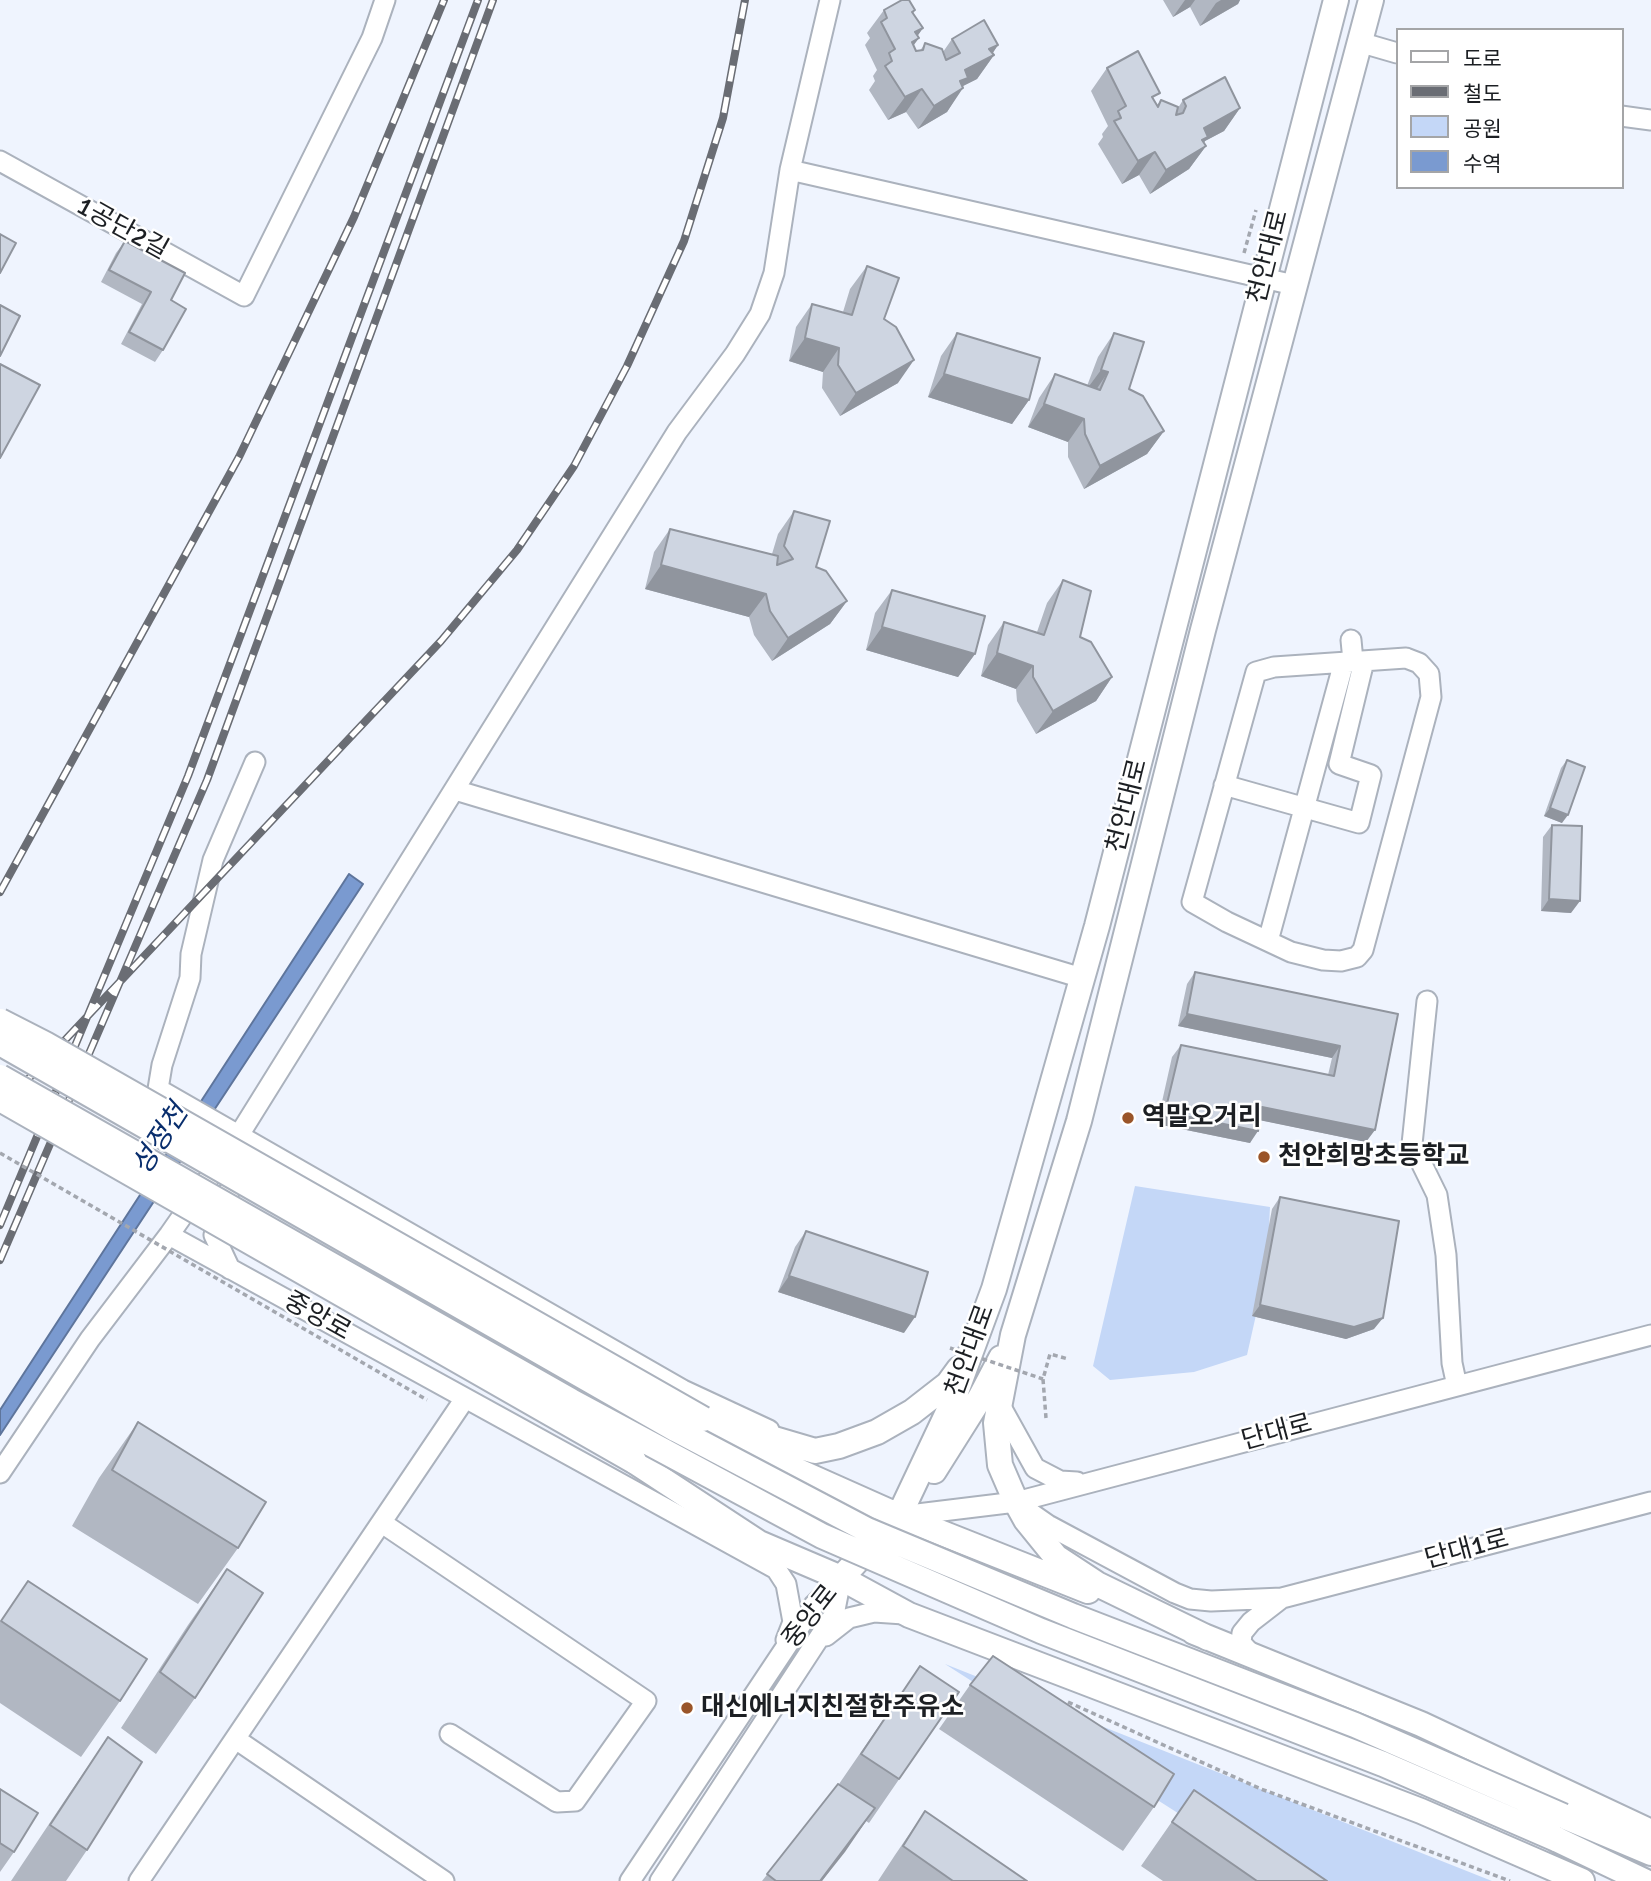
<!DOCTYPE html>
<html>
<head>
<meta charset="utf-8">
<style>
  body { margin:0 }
  #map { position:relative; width:1651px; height:1881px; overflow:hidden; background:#eff4fe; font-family:Signika,"Noto Sans KR",sans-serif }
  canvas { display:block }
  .legend { position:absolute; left:1396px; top:28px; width:228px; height:161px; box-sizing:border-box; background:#fff; border:2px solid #a4a5a7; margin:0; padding:9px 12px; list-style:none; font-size:21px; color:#1c1f23 }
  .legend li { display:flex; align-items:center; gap:14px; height:35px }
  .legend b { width:35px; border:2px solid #a4a5a7 }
</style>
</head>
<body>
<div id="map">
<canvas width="1651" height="1881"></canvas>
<ul class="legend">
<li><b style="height:9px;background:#fff"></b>도로</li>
<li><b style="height:9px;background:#6a6d74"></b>철도</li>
<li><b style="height:19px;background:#c4d7f7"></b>공원</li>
<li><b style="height:19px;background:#7a9ad0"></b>수역</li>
</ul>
</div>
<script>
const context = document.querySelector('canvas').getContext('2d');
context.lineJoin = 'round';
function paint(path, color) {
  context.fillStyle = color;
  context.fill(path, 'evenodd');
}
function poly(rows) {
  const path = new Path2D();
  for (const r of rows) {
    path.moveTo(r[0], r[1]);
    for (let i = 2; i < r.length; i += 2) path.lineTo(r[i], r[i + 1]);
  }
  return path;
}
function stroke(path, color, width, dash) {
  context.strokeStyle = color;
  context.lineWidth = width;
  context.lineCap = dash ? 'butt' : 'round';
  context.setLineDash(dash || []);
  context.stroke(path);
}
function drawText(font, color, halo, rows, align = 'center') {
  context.font = font + ' Signika,"Noto Sans KR",sans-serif';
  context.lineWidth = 5;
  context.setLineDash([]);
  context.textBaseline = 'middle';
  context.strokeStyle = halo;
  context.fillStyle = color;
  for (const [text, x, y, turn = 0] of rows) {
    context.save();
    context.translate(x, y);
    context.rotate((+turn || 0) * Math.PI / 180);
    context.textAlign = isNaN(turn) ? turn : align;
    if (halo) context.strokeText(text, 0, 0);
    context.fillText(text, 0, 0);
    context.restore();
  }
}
paint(poly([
  [1135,1186,1270,1207,1267,1266,1247,1355,1194,1372,1110,1380,1093,1366],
  [945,1664,1492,1881,1284,1881]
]), '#c4d7f7');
const water = poly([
  [349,874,363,884,0,1435,0,1410,349,874]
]);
paint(water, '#7a9ad0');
stroke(water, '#5e759c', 2);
const minor = poly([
  [1359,42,1397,53],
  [1621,116,1651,120],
  [0,161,244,296,372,38,385,0],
  [790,170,1294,285],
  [1351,640,1353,661],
  [1406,658,1419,663,1429,674,1431,697,1363,950,1357,957,1341,961,1323,960,1291,952,1227,922,1192,902,1256,672,1274,667,1406,658],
  [255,762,213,860,191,954,190,978,162,1065,158,1089,683,1390,769,1430],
  [1224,785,1359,823,1371,775,1339,764,1364,661],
  [455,790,1082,978],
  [1268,941,1344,662],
  [1427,1001,1412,1144,1437,1195,1446,1255,1452,1363,1457,1386],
  [169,1235,776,1569],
  [230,1269,214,1235,229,1191,249,1170],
  [1000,1405,1035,1468,1060,1481,1077,1482],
  [0,1473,90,1339,169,1235,239,1135,677,432,735,354,760,314,774,273,790,170,830,0],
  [1025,1509,1048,1525,1175,1593,1190,1599,1211,1601,1282,1598,1651,1502],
  [901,1516,1016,1502,1651,1335],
  [382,1523,646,1701,575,1801,557,1802,450,1734],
  [769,1558,786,1584,793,1622,786,1640],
  [826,1636,849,1618,874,1612,904,1614],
  [1253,1656,1241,1643,1242,1633,1251,1622,1282,1598],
  [237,1740,444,1881],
  [139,1881,464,1400],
  [630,1881,814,1605,841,1578],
  [660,1881,834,1615,841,1579]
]);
const major = poly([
  [703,1419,798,1471,899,1516,1088,1591],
  [747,1431,815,1451,839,1446,877,1432,912,1412,948,1384,959,1369],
  [634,1461,759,1543,841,1578,909,1615,1421,1811,1582,1881],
  [934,1471,980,1398,1001,1358],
  [841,1578,899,1516,950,1408,994,1289,1097,926,1336,0],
  [1194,1632,1421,1724,1651,1832],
  [1208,1638,1097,1584,1056,1557,1026,1520,1016,1502,1000,1465,996,1423,1013,1335,1079,1121,1203,630,1371,0],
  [1563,1816,1651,1853],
  [1556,1839,1644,1881]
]);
stroke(minor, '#abb2bd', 23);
stroke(major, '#abb2bd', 28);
stroke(poly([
  [1244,253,1256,210],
  [1046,1418,1043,1379,1050,1354,1068,1359],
  [1068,1702,1261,1789,1510,1881]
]), '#a3a7af', 3.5, [5, 3.5]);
stroke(minor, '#fff', 19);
stroke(major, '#fff', 24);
const rail = poly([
  [0,892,239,457,354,217,444,0],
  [0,1109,441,641,517,550,574,466,627,366,684,241,723,118,745,0],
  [0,1225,188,776,478,0],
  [0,1260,207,780,493,0]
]);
stroke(rail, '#6a6d74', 8);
stroke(rail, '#fff', 5, [16]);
const majorBridge = poly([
  [0,1021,45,1044,703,1419],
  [0,1043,677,1430,867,1530,1073,1616,1355,1725,1563,1816],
  [0,1077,571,1401,822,1536,1041,1631,1383,1764,1556,1839],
  [0,1099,634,1461]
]);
stroke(majorBridge, '#abb2bd', 28, []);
stroke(poly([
  [0,1153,427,1400],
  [950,1348,1043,1379]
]), '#a3a7af', 3.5, [5, 3.5]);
stroke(majorBridge, '#fff', 24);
paint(poly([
  [1163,0,1240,0,1238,4,1200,26,1190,7,1173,17],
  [884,10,915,10,913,14,923,28,917,36,919,38,913,45,916,51,920,51,925,43,943,52,952,39,998,45,992,54,994,55,977,79,963,86,947,112,918,129,906,112,888,120,869,90,875,81,873,76,877,70,865,45,870,38,867,33],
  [1107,68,1155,101,1157,105,1161,100,1178,108,1183,100,1240,108,1224,131,1205,141,1204,143,1206,146,1189,169,1150,194,1139,175,1122,184,1098,144,1103,137,1102,134,1108,126,1091,91],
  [125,241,171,300,163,350,155,362,121,344,142,304,101,282,116,253],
  [867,266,884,319,898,383,840,416,822,388,823,372,789,361,796,327,812,304,843,312,850,289],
  [957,333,1029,400,1012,424,928,397,941,356],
  [1114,333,1129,389,1164,431,1147,454,1084,489,1068,457,1068,442,1028,427,1039,398,1055,374,1087,386,1098,357],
  [794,511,816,567,847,601,830,624,772,661,754,635,749,617,645,589,654,552,670,529,772,554,778,534],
  [1063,580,1080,637,1112,677,1096,701,1036,734,1017,701,1016,689,981,676,988,645,1004,622,1037,632,1047,603],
  [892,590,975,654,958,677,866,650,875,613],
  [1567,760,1562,823,1544,816,1561,768],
  [1552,825,1571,913,1541,911,1543,837],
  [1195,972,1398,1014,1366,1142,1260,1120,1250,1143,1157,1124,1172,1057,1181,1045,1328,1075,1332,1058,1178,1026,1187,984],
  [1280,1197,1374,1329,1346,1339,1252,1316,1272,1209],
  [806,1231,904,1333,778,1292,795,1247],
  [138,1422,238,1548,198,1604,72,1526,99,1478],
  [227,1569,195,1698,156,1754,121,1728,188,1625],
  [28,1581,120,1701,81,1757,0,1703,0,1622],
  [920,1666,959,1692,869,1823,866,1821,822,1881,762,1881,839,1784],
  [970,1685,1154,1807,1123,1851,939,1729],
  [108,1737,87,1850,66,1881,11,1881,69,1794],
  [0,1789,14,1852,0,1872],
  [1194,1790,1327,1881,1163,1881,1141,1866],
  [925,1811,1027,1881,878,1881,895,1855]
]), '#b1b7c2');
paint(poly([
  [1185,0,1195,0,1190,7,1173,17],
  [1221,0,1240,0,1238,4,1200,26,1216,3],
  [923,28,914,41,919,38,902,61,915,32],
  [998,45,990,57,994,55,977,79,963,86,959,91,963,88,947,112,918,129,934,106,965,70,989,49],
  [922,89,906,112,888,120,905,97],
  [1240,108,1224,131,1205,141,1199,150,1206,146,1189,169,1150,194,1166,170,1204,128],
  [1155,152,1139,175,1122,184,1138,161],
  [805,338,839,348,823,372,789,361],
  [914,360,898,383,840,416,856,393],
  [1101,370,1108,372,1092,396,1084,393],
  [944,374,1029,400,1012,424,928,397],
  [1044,404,1084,419,1068,442,1028,427],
  [1164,431,1147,454,1084,489,1100,466],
  [661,565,766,594,749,617,645,589],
  [847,601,830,624,772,661,788,638],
  [882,627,975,654,958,677,866,650],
  [997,653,1033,666,1016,689,981,676],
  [1112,677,1096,701,1036,734,1053,711],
  [1550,808,1568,815,1562,823,1544,816],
  [1549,899,1580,901,1571,913,1541,911],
  [1187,1014,1340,1046,1332,1058,1178,1026],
  [1262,1107,1375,1130,1366,1142,1254,1119],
  [1165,1112,1258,1131,1250,1143,1157,1124],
  [789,1276,915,1317,904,1333,778,1292],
  [1260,1305,1383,1318,1374,1329,1346,1339,1252,1316],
  [875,1808,845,1852,822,1881,820,1881]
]), '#90959e');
const building = poly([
  [902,0,909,0,915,10,912,12,923,28,915,32,919,38,912,42,916,51,923,50,925,43,942,49,946,60,960,53,952,39,984,20,998,45,989,49,994,55,965,70,968,78,960,81,963,88,934,106,922,89,905,97,885,66,892,61,889,53,895,49,881,22,887,18,884,10,902,0],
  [1138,51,1160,93,1152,97,1158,107,1161,100,1178,107,1176,115,1183,113,1186,106,1183,100,1225,77,1240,108,1204,128,1208,137,1202,140,1206,146,1166,170,1155,152,1138,161,1114,121,1121,118,1118,111,1126,106,1107,68,1138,51],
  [0,234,16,243,0,273,0,234],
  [125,241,185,273,171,300,186,309,163,350,129,332,151,292,109,270,125,241],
  [867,266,899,278,884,319,896,327,914,360,856,393,838,365,839,348,805,338,812,304,852,315,867,266],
  [0,305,20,316,0,356,0,305],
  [957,333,1040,358,1029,400,944,374,957,333],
  [1114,333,1144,342,1129,389,1143,396,1164,431,1100,466,1085,434,1084,419,1044,404,1055,374,1100,390,1108,372,1101,370,1114,333],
  [0,364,40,385,0,458,0,364],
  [794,511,830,521,816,567,826,571,847,601,788,638,770,611,766,594,661,565,670,529,778,556,777,565,793,559,784,546,794,511],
  [1063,580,1091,591,1080,637,1091,642,1112,677,1053,711,1033,677,1033,666,997,653,1004,622,1044,635,1063,580],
  [892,590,985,616,975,654,882,627,892,590],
  [1567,760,1585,767,1568,815,1550,808,1567,760],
  [1552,825,1582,826,1580,901,1549,899,1552,825],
  [1195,972,1398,1014,1375,1130,1262,1107,1258,1131,1165,1112,1181,1045,1334,1076,1340,1046,1187,1014,1195,972],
  [1280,1197,1399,1221,1383,1318,1354,1327,1260,1305,1280,1197],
  [806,1231,928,1272,915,1317,789,1276,806,1231],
  [138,1422,266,1502,238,1548,112,1470,138,1422],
  [227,1569,263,1593,195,1698,160,1672,227,1569],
  [28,1581,147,1659,120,1701,1,1621,28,1581],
  [993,1656,1174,1774,1154,1807,970,1685,993,1656],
  [920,1666,959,1692,899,1779,861,1754,920,1666],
  [108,1737,142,1762,87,1850,50,1825,108,1737],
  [838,1784,875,1808,820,1881,776,1881,767,1874,838,1784],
  [0,1789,38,1813,14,1852,0,1843,0,1789],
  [1194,1790,1327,1881,1257,1881,1172,1822,1194,1790],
  [925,1811,1027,1881,953,1881,903,1846,925,1811]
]);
paint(building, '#ced5e1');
stroke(building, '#90959e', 2);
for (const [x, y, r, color] of [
  [1128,1118,7,"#9a5529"],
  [1264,1157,7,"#9a5529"],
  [687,1708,7,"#9a5529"]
]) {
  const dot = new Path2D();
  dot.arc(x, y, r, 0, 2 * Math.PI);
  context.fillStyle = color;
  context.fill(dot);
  stroke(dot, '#fff', 2.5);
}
drawText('26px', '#1c1f23', '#fff', [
  ["1공단2길",122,229,29],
  ["천안대로",1269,257,-76],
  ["천안대로",1128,806,-76],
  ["중앙로",317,1317,29],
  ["천안대로",971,1351,-70],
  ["단대로",1277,1433,-15],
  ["단대1로",1467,1550,-15],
  ["중앙로",811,1617,-52]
]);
drawText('bold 26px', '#1c1f23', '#fff', [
  ["역말오거리",1142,1118],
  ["천안희망초등학교",1278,1157],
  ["대신에너지친절한주유소",701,1708]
], 'left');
drawText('italic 28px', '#092e6d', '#fff', [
  ["성정천",161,1140,-57]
]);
</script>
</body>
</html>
